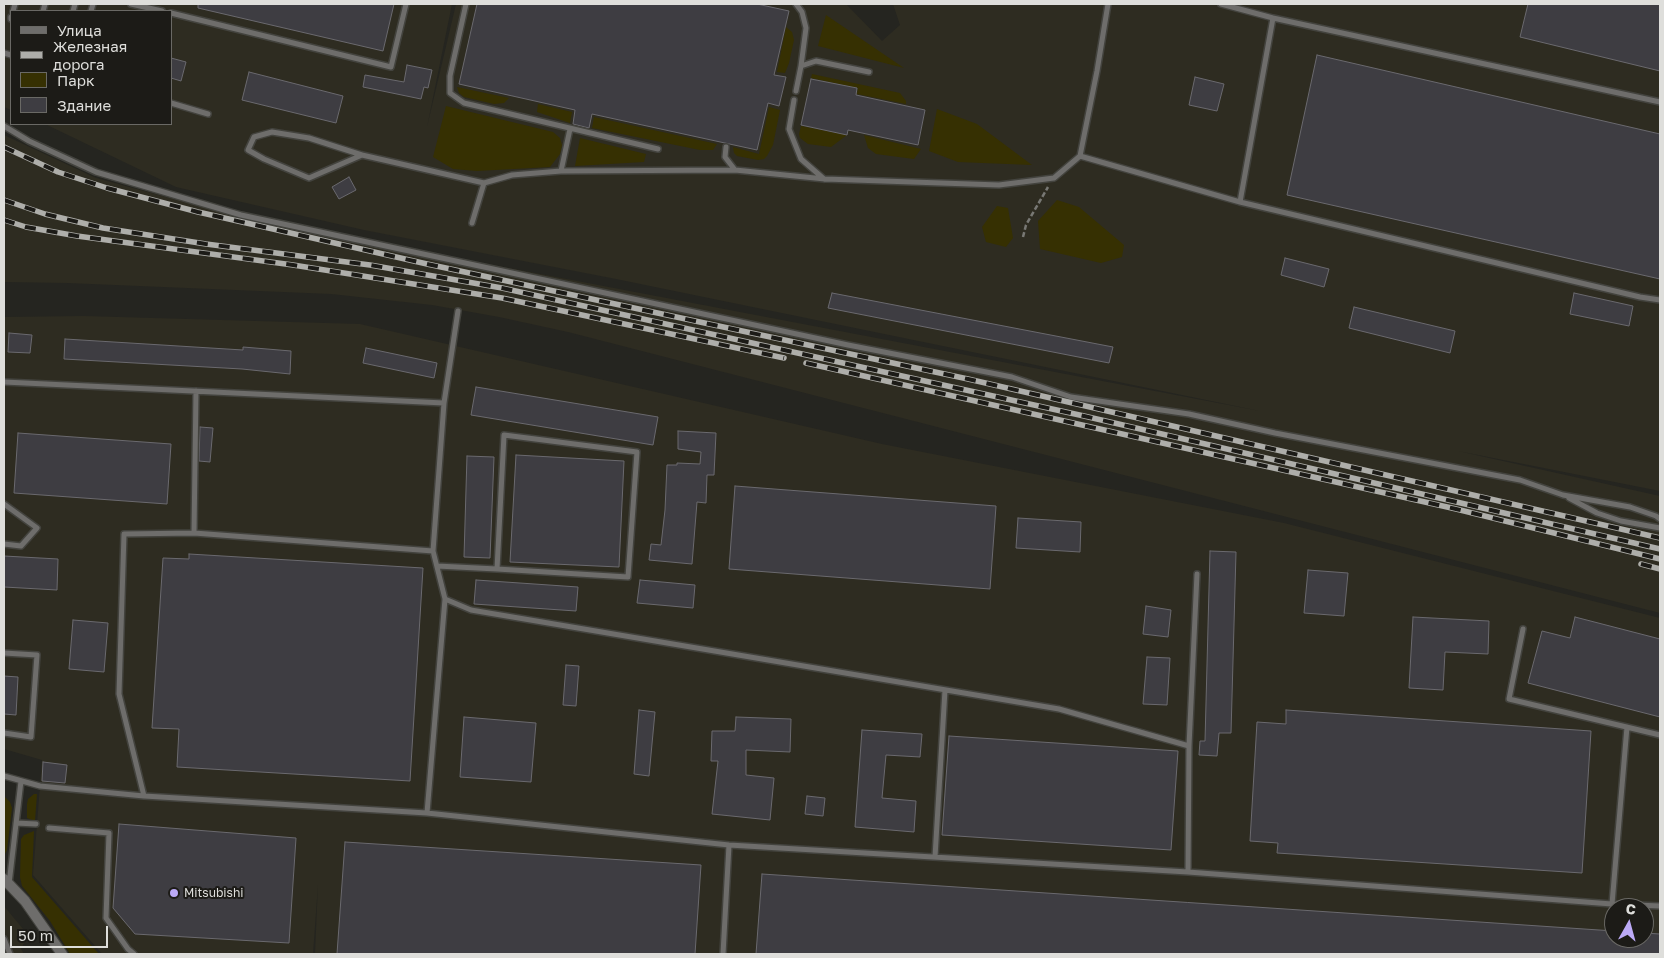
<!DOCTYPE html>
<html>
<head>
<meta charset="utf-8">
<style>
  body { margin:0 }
  #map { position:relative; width:1664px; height:958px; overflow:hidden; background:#252520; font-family:"Golos Text",sans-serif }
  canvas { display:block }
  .frame { position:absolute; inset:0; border:5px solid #dededb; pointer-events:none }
  .legend { position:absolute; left:10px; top:10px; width:162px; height:115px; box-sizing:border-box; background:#1c1b17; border:1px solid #6a6965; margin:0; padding:6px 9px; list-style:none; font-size:15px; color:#dededb }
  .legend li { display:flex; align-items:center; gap:10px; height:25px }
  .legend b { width:25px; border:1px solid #6a6965 }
  .north { position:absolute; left:1604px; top:898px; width:50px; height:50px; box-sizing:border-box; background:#1c1b17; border:1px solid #6a6965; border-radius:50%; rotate:7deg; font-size:14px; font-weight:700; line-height:20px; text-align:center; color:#dededb }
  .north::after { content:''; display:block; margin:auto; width:18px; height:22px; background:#bcaaf6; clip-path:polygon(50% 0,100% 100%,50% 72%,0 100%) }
  .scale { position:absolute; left:10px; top:926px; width:98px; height:22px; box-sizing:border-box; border:2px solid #dededb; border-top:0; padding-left:6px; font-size:15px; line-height:18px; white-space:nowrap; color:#dededb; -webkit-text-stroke:4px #1c1b17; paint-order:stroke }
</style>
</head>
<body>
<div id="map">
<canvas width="1664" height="958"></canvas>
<div class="frame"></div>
<ul class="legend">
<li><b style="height:6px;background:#6e6d6b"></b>Улица</li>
<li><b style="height:6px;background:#aeaeaa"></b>Железная дорога</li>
<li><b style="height:14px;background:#363002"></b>Парк</li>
<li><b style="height:14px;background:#3e3d42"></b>Здание</li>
</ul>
<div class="north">С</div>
<div class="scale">50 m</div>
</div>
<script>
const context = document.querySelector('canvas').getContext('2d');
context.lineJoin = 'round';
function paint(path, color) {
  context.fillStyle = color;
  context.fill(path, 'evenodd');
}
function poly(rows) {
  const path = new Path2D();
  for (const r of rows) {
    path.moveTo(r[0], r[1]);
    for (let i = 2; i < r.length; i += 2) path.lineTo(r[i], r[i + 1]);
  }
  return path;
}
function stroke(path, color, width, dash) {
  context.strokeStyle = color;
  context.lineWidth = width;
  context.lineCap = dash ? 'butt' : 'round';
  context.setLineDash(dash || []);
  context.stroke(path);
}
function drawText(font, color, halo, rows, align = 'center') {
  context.font = font + ' "Golos Text",sans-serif';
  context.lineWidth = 4;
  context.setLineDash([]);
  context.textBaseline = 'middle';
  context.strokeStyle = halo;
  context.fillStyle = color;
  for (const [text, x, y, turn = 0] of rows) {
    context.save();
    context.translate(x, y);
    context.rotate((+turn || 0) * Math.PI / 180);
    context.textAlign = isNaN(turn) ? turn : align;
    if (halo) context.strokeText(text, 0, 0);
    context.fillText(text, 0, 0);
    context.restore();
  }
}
paint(poly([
  [4,4,452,4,427,127,456,4,846,4,882,41,900,25,893,4,1660,4,1660,491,1458,451,1660,496,1660,613,568,332,499,317,432,305,331,294,67,283,4,282,4,135,96,178,241,217,1260,411,616,279,364,230,176,187,45,124,171,124,171,11,11,11,11,110,4,107],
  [84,316,360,324,882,444,1284,523,1660,618,1660,954,315,954,318,884,313,954,102,954,33,875,42,760,4,749,4,317],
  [1614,908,1644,908,1644,938,1614,938],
  [4,906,28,935,21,949,24,954,4,954]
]), '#2e2c21');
paint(poly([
  [826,15,904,68,818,46],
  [786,27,792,32,794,40,789,63,785,73,777,72],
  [812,74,900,93,906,101,906,104,857,94,858,88,811,78],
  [457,87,509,98,504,103,494,104,464,97,459,93],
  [538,104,572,112,570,123,537,112],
  [446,106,553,132,560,138,562,145,560,154,550,167,477,171,453,169,433,157],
  [769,107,780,110,773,145,767,156,764,159,758,160,737,156,734,153,733,147,759,154],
  [937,109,977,124,1032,165,958,162,929,151],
  [594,117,717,144,713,150,700,150,592,128],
  [801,126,847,135,831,147,808,144,800,138,799,134],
  [864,135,921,149,914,159,876,154,868,148],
  [580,138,646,154,644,162,575,166],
  [1057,200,1079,207,1124,245,1122,257,1101,263,1040,249,1038,221],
  [997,206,1008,208,1013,238,1006,247,986,242,982,227],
  [34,794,37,794,35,821,27,818,27,804,28,799],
  [4,796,10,802,12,808,7,850,4,856],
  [34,831,32,877,99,954,70,954,50,921,22,886,20,877,21,839,24,835]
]), '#363002');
const building = poly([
  [198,4,394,4,383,51,198,8,198,4],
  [477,4,757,4,789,11,774,75,786,77,779,106,768,103,757,150,592,114,589,128,573,124,575,110,459,84,477,4],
  [1528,4,1660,4,1660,71,1520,37,1528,4],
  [1317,55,1660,134,1660,279,1287,195,1317,55],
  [171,58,186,62,181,81,171,78,171,58],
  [407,65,432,70,428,88,424,87,421,99,363,87,365,75,404,82,407,65],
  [249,72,343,96,336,123,242,100,249,72],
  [1195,77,1224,84,1217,111,1189,105,1195,77],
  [811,79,857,88,856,95,925,110,918,145,848,130,847,135,801,125,811,79],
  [349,177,356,190,339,199,332,187,349,177],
  [1285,258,1329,269,1324,287,1281,275,1285,258],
  [832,293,1113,347,1109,363,828,308,832,293],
  [1574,293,1633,306,1629,326,1570,314,1574,293],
  [1354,307,1455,331,1450,353,1349,328,1354,307],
  [9,333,32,335,30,353,8,352,9,333],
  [65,339,243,350,243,347,291,351,290,374,242,369,64,359,65,339],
  [366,348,437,363,434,378,363,363,366,348],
  [476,387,658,417,653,445,471,415,476,387],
  [200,427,213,428,210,462,199,461,200,427],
  [678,431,716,433,714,475,707,475,706,503,697,502,692,564,649,560,651,544,661,545,665,510,667,465,677,465,677,463,700,464,701,452,678,449,678,431],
  [18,433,171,444,167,504,14,493,18,433],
  [516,455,624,461,619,567,510,562,516,455],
  [467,456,494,457,490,558,464,557,467,456],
  [735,486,996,506,990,589,729,569,735,486],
  [1018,518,1081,522,1080,552,1016,548,1018,518],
  [1210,551,1236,552,1231,733,1219,733,1217,756,1199,755,1200,741,1205,741,1210,551],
  [189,554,423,568,410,781,177,767,179,729,152,728,163,558,189,559,189,554],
  [4,556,58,559,57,590,4,587,4,556],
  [1308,570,1348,573,1344,616,1304,613,1308,570],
  [476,580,578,587,576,611,474,604,476,580],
  [640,580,695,585,693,608,637,603,640,580],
  [1146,606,1171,610,1168,637,1143,634,1146,606],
  [1413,617,1489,621,1488,654,1445,652,1443,690,1409,688,1413,617],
  [1575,617,1660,639,1660,717,1528,683,1542,631,1570,638,1575,617],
  [73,620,108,623,104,672,69,669,73,620],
  [1147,657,1170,658,1167,705,1143,704,1147,657],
  [566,665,579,666,576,706,563,705,566,665],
  [4,676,18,677,16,715,4,714,4,676],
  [639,710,655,712,649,776,634,774,639,710],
  [1286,710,1591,731,1582,873,1277,853,1278,843,1250,841,1257,722,1286,724,1286,710],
  [464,717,536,723,531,782,460,777,464,717],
  [736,717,791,719,790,752,746,750,746,775,774,778,770,820,712,814,718,761,711,761,712,731,735,731,736,717],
  [862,730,922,734,920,757,886,755,882,798,916,801,914,832,855,827,862,730],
  [949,736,1178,751,1171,850,942,835,949,736],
  [43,762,67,765,65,783,42,781,43,762],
  [807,796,825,798,823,816,805,814,807,796],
  [119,824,296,838,289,943,135,934,113,908,119,824],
  [345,842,701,865,695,954,337,954,345,842],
  [762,874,1614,931,1614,938,1644,938,1644,933,1660,934,1660,954,756,954,762,874]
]);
paint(building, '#3e3d42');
stroke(building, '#6a696e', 1);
const lane = poly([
  [131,4,162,11],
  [466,4,450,76,450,93,464,103,658,149],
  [796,4,802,12,806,28,801,66],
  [1221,4,1273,18,1660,102],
  [13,11,15,4],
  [43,11,45,4],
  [73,11,75,4],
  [91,11,93,4],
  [171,13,391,67,406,4],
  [11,19,11,17],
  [4,53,11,55],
  [796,91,801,66,816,61,869,72],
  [794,100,789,129,801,159,824,179],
  [171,103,208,114],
  [4,126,29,141,96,172,241,215,848,345,1012,377,1071,397,1189,414,1275,433,1520,480,1563,495,1630,507,1656,516,1660,519],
  [726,147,725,157,735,170],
  [362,155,309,178,264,159,248,150,254,137,272,132,309,138,362,155,484,183],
  [1080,156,1240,202,1640,297,1660,300],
  [561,171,570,129],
  [1240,202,1273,18],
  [472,223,484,183,512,175,561,171,735,170,825,179,999,185,1054,178,1080,156,1097,71,1108,4],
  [4,382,444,403],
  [196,391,194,533,433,551],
  [1569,498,1597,513,1621,521,1660,528],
  [4,504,37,528,21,546,4,544],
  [437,566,497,569,628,577,637,452,504,435,497,569],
  [445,599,471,610,1059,709,1189,746,1188,872],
  [1523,629,1509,699,1660,735],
  [4,653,37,655,31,737,4,733],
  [1189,746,1197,574],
  [4,776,40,786,144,796,427,813,445,599,433,551,444,403,458,311],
  [144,796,119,694,124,534,194,533],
  [427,813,729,845,1188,872,1612,904,1660,906],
  [16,823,36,824],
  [49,828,109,833,106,918,128,949,134,954],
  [935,857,945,690],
  [9,884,21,781],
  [1612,904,1627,727],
  [4,939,10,954],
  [723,954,729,845]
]);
const street = poly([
  [4,879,25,901,62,954]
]);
stroke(lane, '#43433e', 8);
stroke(street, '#43433e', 12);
stroke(poly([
  [1023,237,1026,225,1048,187]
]), '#787874', 2.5, [5, 2.5]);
stroke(lane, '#6e6d6b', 5);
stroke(street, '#6e6d6b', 10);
const rail = poly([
  [4,147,58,172,107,188,198,212,427,264,968,379,1660,538],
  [4,200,45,214,103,228,206,244,370,265,502,288,1084,416,1660,549],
  [4,220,26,227,77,236,293,265,502,298,784,358],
  [806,363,1456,509,1660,559],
  [1641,564,1660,569]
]);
stroke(rail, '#aeaeaa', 5.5);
stroke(rail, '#1c1b17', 4, [11]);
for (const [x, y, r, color] of [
  [174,893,5,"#bcaaf6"]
]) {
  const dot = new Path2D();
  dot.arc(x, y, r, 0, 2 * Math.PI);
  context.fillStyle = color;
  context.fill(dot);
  stroke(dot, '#1c1b17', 2);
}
drawText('12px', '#dededb', '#1c1b17', [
  ["Mitsubishi",184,893]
], 'left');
</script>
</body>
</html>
